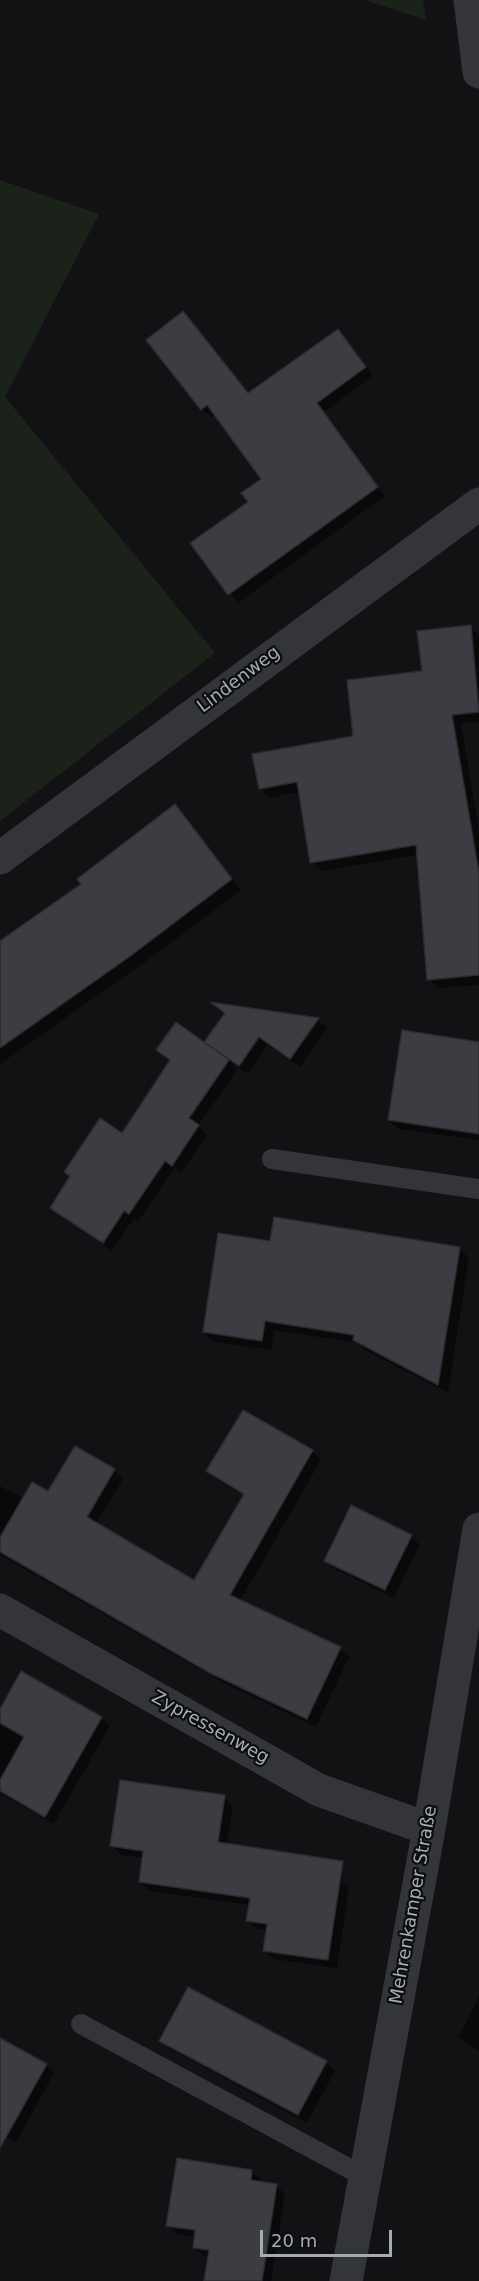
<!DOCTYPE html>
<html>
<head>
<meta charset="utf-8">
<style>
  body { margin:0 }
  #map { position:relative; width:479px; height:2281px; overflow:hidden; background:#121214; font-family:"DejaVu Sans",sans-serif }
  canvas { display:block }
  .scale { position:absolute; left:260px; top:2230px; width:132px; height:27px; box-sizing:border-box; border:3px solid #a2abb6; border-top:0; padding-left:8px; font-size:18px; line-height:21px; white-space:nowrap; color:#a2abb6; -webkit-text-stroke:4px #0d0d0f; paint-order:stroke }
</style>
</head>
<body>
<div id="map">
<canvas width="479" height="2281"></canvas>
<div class="scale">20 m</div>
</div>
<script>
const context = document.querySelector('canvas').getContext('2d');
context.lineJoin = 'round';
function paint(path, color) {
  context.fillStyle = color;
  context.fill(path, 'evenodd');
}
function poly(rows) {
  const path = new Path2D();
  for (const r of rows) {
    path.moveTo(r[0], r[1]);
    for (let i = 2; i < r.length; i += 2) path.lineTo(r[i], r[i + 1]);
  }
  return path;
}
function stroke(path, color, width, dash) {
  context.strokeStyle = color;
  context.lineWidth = width;
  context.lineCap = dash ? 'butt' : 'round';
  context.setLineDash(dash || []);
  context.stroke(path);
}
function drawText(font, color, halo, rows, align = 'center') {
  context.font = font + ' "DejaVu Sans",sans-serif';
  context.lineWidth = 4.5;
  context.setLineDash([]);
  context.textBaseline = 'middle';
  context.strokeStyle = halo;
  context.fillStyle = color;
  for (const [text, x, y, turn = 0] of rows) {
    context.save();
    context.translate(x, y);
    context.rotate((+turn || 0) * Math.PI / 180);
    context.textAlign = isNaN(turn) ? turn : align;
    if (halo) context.strokeText(text, 0, 0);
    context.fillText(text, 0, 0);
    context.restore();
  }
}
paint(poly([
  [365,0,423,0,426,20],
  [0,180,99,214,5,397,215,653,0,821]
]), '#1a221a');
paint(poly([
  [183,313,249,394,338,331,373,376,324,412,385,496,238,603,192,543,250,502,263,479,215,414,211,417,202,409],
  [470,626,479,635,479,722,461,724,479,831,479,985,438,988,429,979,418,855,321,871,312,862,300,792,270,798,260,788,355,737],
  [175,806,241,890,138,967,0,1064,0,943,83,884],
  [214,1004,318,1020,327,1028,300,1067,268,1044,248,1074,231,1062,237,1070,198,1126,207,1135,181,1173,174,1168,138,1222,134,1218,112,1251,52,1208,122,1135,171,1062,158,1050,212,1048,206,1042,225,1014],
  [479,1043,479,1140,398,1129,389,1120],
  [271,1243,459,1248,469,1258,448,1393,365,1350,358,1343,274,1330,271,1350,214,1342,204,1332],
  [244,1412,312,1451,321,1460,240,1601,340,1649,349,1657,316,1727,220,1681,0,1555,0,1486,24,1499,114,1470,123,1479,96,1524,194,1582,245,1496,217,1480,208,1471],
  [411,1536,420,1545,394,1598,335,1569,326,1560],
  [0,1712,101,1718,110,1726,54,1824,0,1793],
  [224,1797,233,1806,227,1845,340,1879,349,1888,337,1968,273,1959,264,1950,267,1930,257,1929,248,1920,250,1905,149,1891,140,1882,144,1858,121,1855,112,1846],
  [479,1996,479,2051,459,2037],
  [0,2039,46,2065,54,2073,16,2143,0,2135],
  [161,2040,326,2063,335,2071,307,2123,170,2049],
  [252,2171,261,2180,260,2183,276,2185,285,2194,271,2281,205,2281,209,2257,203,2256,194,2247,196,2237,177,2234,168,2225]
]), '#0007');
const building = poly([
  [183,311,248,393,338,329,366,367,317,403,378,487,228,595,190,543,248,502,241,493,261,479,207,405,201,410,146,340,183,311],
  [471,625,479,712,452,715,479,873,479,975,427,980,416,845,310,863,297,782,259,789,252,754,353,736,347,680,422,671,417,631,471,625],
  [175,804,232,879,129,957,0,1048,0,941,81,884,77,879,175,804],
  [210,1002,230,1005,319,1018,290,1059,259,1037,239,1066,204,1042,225,1013,210,1002],
  [176,1022,229,1060,189,1118,199,1125,172,1166,165,1161,129,1214,124,1211,103,1243,50,1208,70,1176,64,1172,100,1118,122,1133,170,1060,156,1050,176,1022],
  [402,1030,479,1042,479,1134,388,1120,402,1030],
  [274,1217,460,1247,438,1385,353,1340,354,1335,265,1321,262,1341,203,1332,218,1233,270,1241,274,1217],
  [243,1410,313,1450,230,1595,341,1647,307,1719,210,1673,0,1552,0,1537,32,1482,48,1491,75,1446,115,1469,87,1517,194,1580,244,1494,206,1471,243,1410],
  [351,1505,412,1535,385,1590,324,1561,351,1505],
  [21,1671,102,1717,45,1817,0,1791,0,1780,24,1737,0,1723,0,1709,21,1671],
  [120,1780,225,1795,218,1842,343,1861,328,1960,263,1951,267,1924,246,1921,250,1898,139,1882,143,1851,110,1846,120,1780],
  [188,1987,327,2061,298,2115,159,2041,188,1987],
  [0,2038,47,2064,0,2148,0,2038],
  [177,2158,252,2170,251,2180,277,2184,262,2281,204,2281,209,2250,193,2248,195,2230,166,2226,177,2158]
]);
paint(building, '#3c3d42');
stroke(building, '#2c2c30', 1.5);
stroke(poly([
  [272,1159,479,1189],
  [81,2024,365,2177]
]), '#333539', 20);
stroke(poly([
  [470,0,479,72],
  [0,858,479,504],
  [0,1610,319,1790,429,1829],
  [346,2281,429,1829,479,1529]
]), '#333539', 33);
drawText('18px', '#a2abb6', '#0d0d0f', [
  ["Lindenweg",239,680,-37],
  ["Zypressenweg",210,1728,29],
  ["Mehrenkamper Straße",414,1905,-80]
]);
</script>
</body>
</html>
